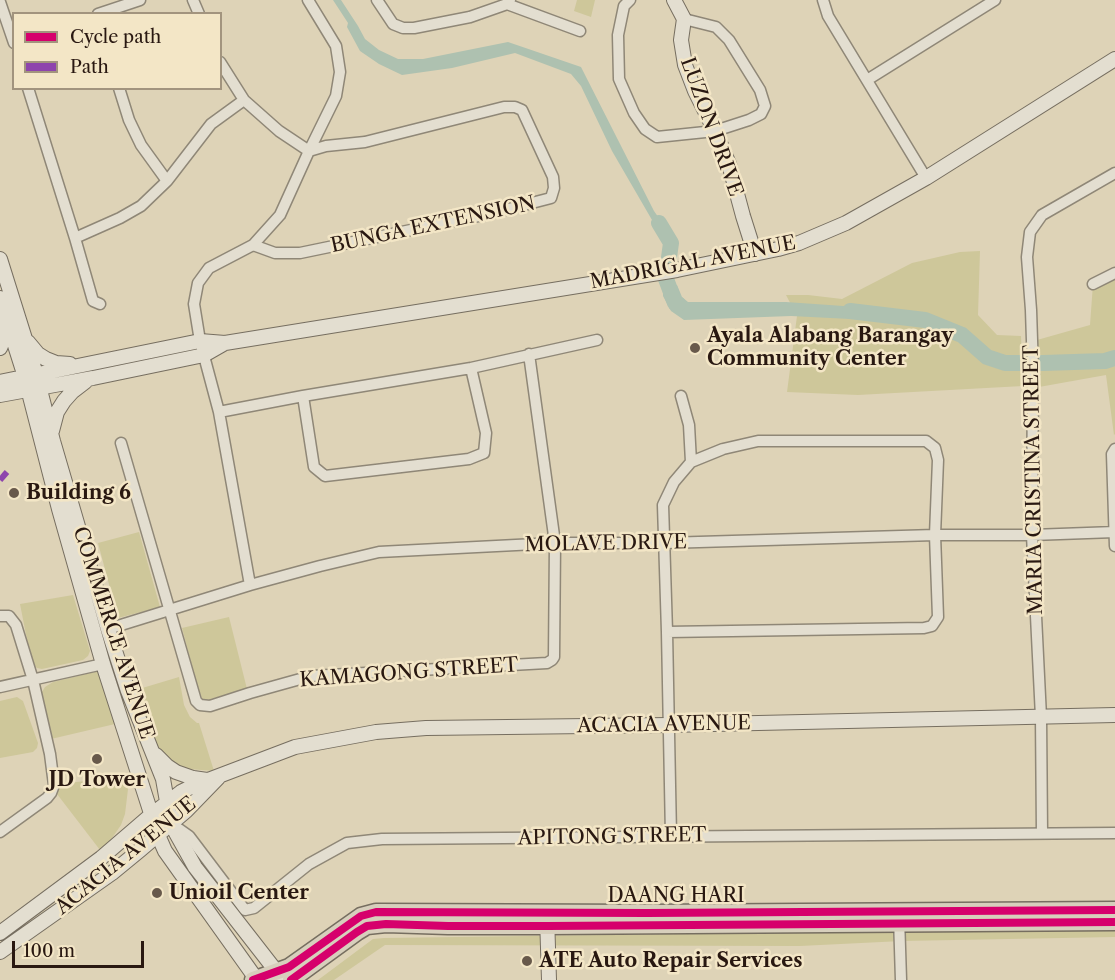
<!DOCTYPE html>
<html>
<head>
<meta charset="utf-8">
<style>
  body { margin:0 }
  #map { position:relative; width:1115px; height:980px; overflow:hidden; background:#ded3b7; font-family:"Libre Caslon Text",serif }
  canvas { display:block }
  .legend { position:absolute; left:12px; top:12px; width:210px; height:78px; box-sizing:border-box; background:#f3e6c6; border:2px solid #a2947e; margin:0; padding:8px 10px; list-style:none; font-size:18px; color:#291811 }
  .legend li { display:flex; align-items:center; gap:12px; height:30px }
  .legend b { width:30px; border:2px solid #a2947e }
  .scale { position:absolute; left:12px; top:941px; width:132px; height:27px; box-sizing:border-box; border:3px solid #291811; border-top:0; padding-left:8px; font-size:18px; line-height:21px; white-space:nowrap; color:#291811; -webkit-text-stroke:4px #f3e6c6; paint-order:stroke }
</style>
</head>
<body>
<div id="map">
<canvas width="1115" height="980"></canvas>
<ul class="legend">
<li><b style="height:8px;background:#d6006c"></b>Cycle path</li>
<li><b style="height:8px;background:#8e44ad"></b>Path</li>
</ul>
<div class="scale">100 m</div>
</div>
<script>
const context = document.querySelector('canvas').getContext('2d');
context.lineJoin = 'round';
function paint(path, color) {
  context.fillStyle = color;
  context.fill(path, 'evenodd');
}
function poly(rows) {
  const path = new Path2D();
  for (const r of rows) {
    path.moveTo(r[0], r[1]);
    for (let i = 2; i < r.length; i += 2) path.lineTo(r[i], r[i + 1]);
  }
  return path;
}
function stroke(path, color, width, dash) {
  context.strokeStyle = color;
  context.lineWidth = width;
  context.lineCap = dash ? 'butt' : 'round';
  context.setLineDash(dash || []);
  context.stroke(path);
}
function drawText(font, color, halo, rows, align = 'center') {
  context.font = font + ' "Libre Caslon Text",serif';
  context.lineWidth = 5;
  context.setLineDash([]);
  context.textBaseline = 'middle';
  context.strokeStyle = halo;
  context.fillStyle = color;
  for (const [text, x, y, turn = 0] of rows) {
    context.save();
    context.translate(x, y);
    context.rotate((+turn || 0) * Math.PI / 180);
    context.textAlign = isNaN(turn) ? turn : align;
    if (halo) context.strokeText(text, 0, 0);
    context.fillText(text, 0, 0);
    context.restore();
  }
}
paint(poly([
  [577,0,595,0,591,17,574,11],
  [980,251,978,315,997,335,1021,336,1023,386,858,395,787,392,797,316,786,295,808,295,842,299,912,263,960,252],
  [1115,274,1115,434,1114,435,1106,375,1039,387,1037,340,1090,325,1093,284],
  [139,532,160,607,118,618,98,543],
  [73,595,90,651,88,656,83,660,42,669,37,668,33,666,31,660,20,604],
  [229,617,247,689,203,701,197,685,182,628],
  [99,671,115,724,51,739,41,698,42,692,45,687,53,682],
  [179,677,184,705,190,717,197,723,199,723,214,771,189,769,168,762,158,750,139,689],
  [17,697,23,701,38,743,37,748,33,752,0,758,0,701],
  [127,776,128,789,125,814,121,825,112,838,100,850,57,794,60,784],
  [1115,928,1115,937,902,941,800,946,385,945,334,980,318,980,373,939,384,938]
]), '#cec79a');
paint(poly([
  [333,0,341,0,358,26,365,39,379,50,398,59,423,59,508,42,581,67,654,211,670,234,672,264,663,263,665,247,652,220,612,151,581,86,571,74,515,53,452,68,402,75,379,64,360,51,347,27,348,23],
  [677,285,682,297,688,302,786,302,872,308,870,320,791,316,684,320,671,311,663,296,663,286]
]), '#aec1b0');
stroke(poly([
  [659,223,671,243,666,279,675,303,678,304],
  [850,311,925,320,962,335,987,357,1005,363,1043,363,1105,361,1115,358]
]), '#aec1b0', 16);
const street = poly([
  [193,0,199,14],
  [377,0,393,24,403,28,414,28,470,17,507,4,510,0],
  [630,0,624,6,618,35,619,79,634,113,645,129,657,137,715,131,749,120,761,114,765,106,760,90,729,40,716,27,684,19],
  [823,0,828,16,926,178],
  [0,2,14,43],
  [507,4,580,31],
  [98,14,140,0],
  [220,62,244,100,279,131,309,151,326,146,365,142,504,107,515,107,522,110,553,177,554,188,551,198,493,213,300,253,275,253,253,245],
  [867,80,995,0],
  [28,88,75,238,93,301,100,304],
  [119,88,129,120,141,145,167,181],
  [75,238,120,218,141,206,167,181,211,124,244,100],
  [1093,284,1115,273],
  [303,396,314,467,325,476,469,459,484,453,486,433,471,368],
  [681,396,689,425,691,462],
  [219,412,303,396,471,368,597,340],
  [121,443,196,701,200,705,210,706,250,693,311,676,547,663,552,660,554,657,555,543,529,354],
  [1115,449,1112,454,1115,546],
  [250,585,219,412,200,341,194,304,198,283,209,268,253,245,280,215,309,151,336,96,340,72,336,46,308,0],
  [0,616,9,616,16,625,33,680,50,754,54,785,51,793,47,798,0,832],
  [108,629,250,585,320,566,379,552,555,543,665,543,935,535,1032,535,1115,532],
  [667,632,924,628,932,626,938,617,935,535,938,460,935,448,926,441,758,441,723,449,691,462,674,482,663,505,667,632,671,836],
  [0,687,103,664],
  [172,824,189,836,245,910,254,908,309,864,347,843,382,839,1115,833],
  [1042,833,1041,717,1032,535,1033,371,1031,310,1027,257,1030,232,1042,215,1115,173],
  [899,917,901,980]
]);
const secondary = poly([
  [674,0,684,19,681,40,685,65,695,91,715,131,729,164,743,216,755,254],
  [0,259,36,374,53,441,108,629,128,691,163,779,171,824,195,867,276,971,281,980],
  [0,298,25,377,59,509,103,664,158,835,165,851,257,980],
  [28,342,38,354,46,359,56,363,70,364],
  [0,348,3,341,5,322],
  [0,382,200,341,225,343,677,270,778,249,799,243,846,223,926,178,1115,59],
  [0,395,93,378,204,355,225,343],
  [52,431,57,412,64,401,72,392,85,382],
  [156,755,167,766,176,772,193,778,207,780],
  [547,916,549,980],
  [0,933,101,858,151,815,181,792,195,785,295,747,376,732,426,728,669,725,1115,715],
  [0,952,112,873,140,850,186,811,218,778]
]);
const primary = poly([
  [253,980,289,967,361,916,376,912,647,913,1115,910],
  [291,980,357,932,367,926,386,924,448,926,548,926,1115,922]
]);
stroke(street, '#8f8777', 13);
stroke(secondary, '#766e60', 16);
stroke(primary, '#766e60', 19);
stroke(street, '#e3ded0', 10);
stroke(secondary, '#e3ded0', 14);
stroke(primary, '#d7cfbc', 16);
stroke(poly([
  [0,480,7,472]
]), '#8e44ad', 6, [12, 6]);
stroke(poly([
  [253,980,289,967,361,916,376,912,647,913,1115,910],
  [291,980,357,932,367,926,386,924,448,926,548,926,1115,922]
]), '#d6006c', 8);
for (const [x, y, r, color] of [
  [695,348,6,"#68594b"],
  [14,493,6,"#68594b"],
  [97,759,6,"#68594b"],
  [157,893,6,"#68594b"],
  [527,961,6,"#68594b"]
]) {
  const dot = new Path2D();
  dot.arc(x, y, r, 0, 2 * Math.PI);
  context.fillStyle = color;
  context.fill(dot);
  stroke(dot, '#f3e6c6', 2);
}
drawText('20px', '#291811', '#f3e6c6', [
  ["LUZON DRIVE",711,127,70],
  ["BUNGA EXTENSION",433,225,-12],
  ["MADRIGAL AVENUE",693,263,-11],
  ["MARIA CRISTINA STREET",1034,480,-91],
  ["MOLAVE DRIVE",606,544,-1],
  ["COMMERCE AVENUE",113,633,72],
  ["KAMAGONG STREET",409,673,-4],
  ["ACACIA AVENUE",664,725,-1],
  ["APITONG STREET",612,837,-1],
  ["ACACIA AVENUE",126,856,-39],
  ["DAANG HARI",676,896]
]);
drawText('bold 20px', '#291811', '#f3e6c6', [
  ["Ayala Alabang Barangay",707,336],
  ["Community Center",707,359],
  ["Building 6",26,493],
  ["JD Tower",97,780,"center"],
  ["Unioil Center",169,893],
  ["ATE Auto Repair Services",539,961]
], 'left');
</script>
</body>
</html>
